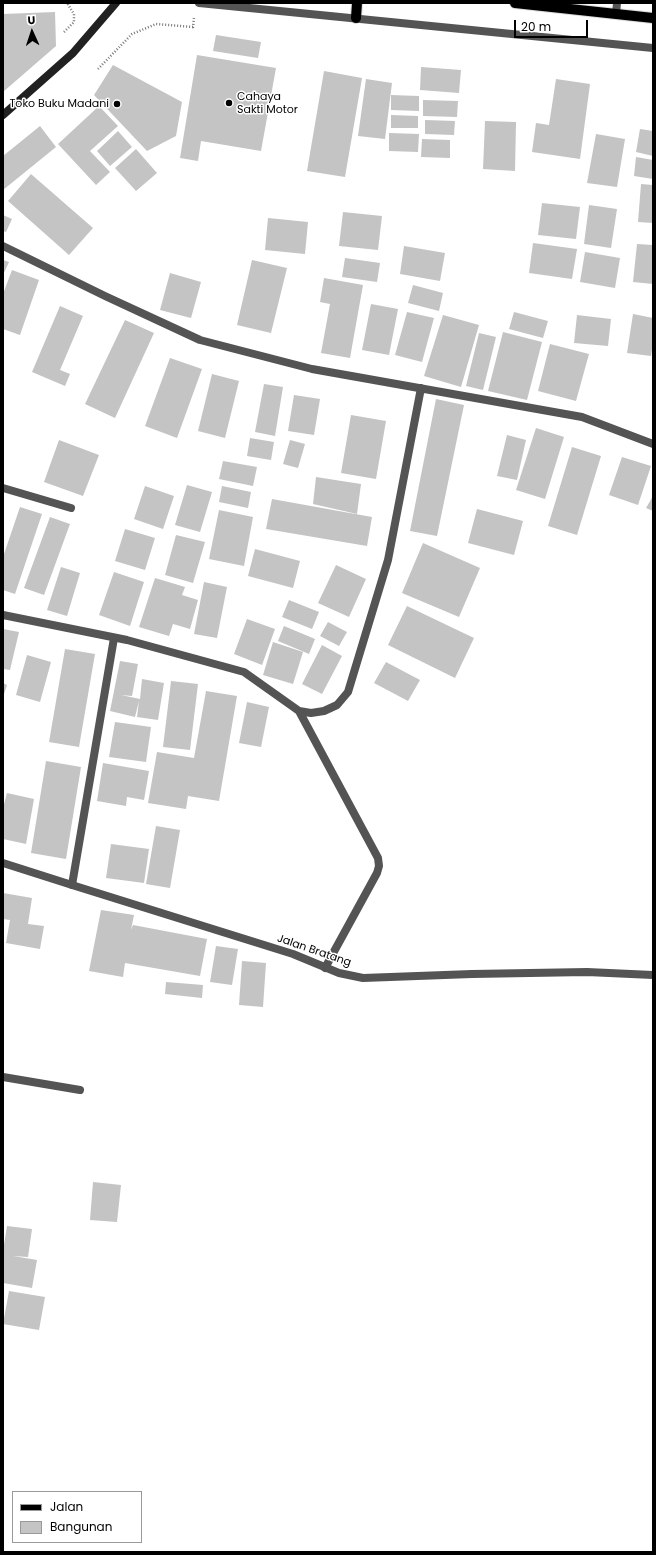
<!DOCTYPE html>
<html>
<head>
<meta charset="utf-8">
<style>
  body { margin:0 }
  #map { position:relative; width:656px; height:1555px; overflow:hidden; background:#fff; font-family:Poppins,sans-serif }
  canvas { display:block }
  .frame { position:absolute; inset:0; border:4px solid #000; pointer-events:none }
  .legend { position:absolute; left:12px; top:1491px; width:130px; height:52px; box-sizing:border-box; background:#fff; border:1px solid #999; margin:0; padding:5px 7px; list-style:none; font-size:12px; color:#000 }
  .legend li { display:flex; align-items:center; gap:8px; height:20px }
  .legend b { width:20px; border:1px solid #999 }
  .north { position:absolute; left:12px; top:12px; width:40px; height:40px; -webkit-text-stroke:3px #fff; paint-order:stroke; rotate:357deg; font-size:11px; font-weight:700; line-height:16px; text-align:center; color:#000 }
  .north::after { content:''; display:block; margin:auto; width:14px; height:18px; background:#000; clip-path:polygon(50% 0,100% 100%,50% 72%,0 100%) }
  .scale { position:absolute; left:514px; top:20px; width:74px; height:18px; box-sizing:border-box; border:2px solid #000; border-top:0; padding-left:5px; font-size:12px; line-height:14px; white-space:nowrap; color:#000; -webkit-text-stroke:3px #fff; paint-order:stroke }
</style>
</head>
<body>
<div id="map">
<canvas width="656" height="1555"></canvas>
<div class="frame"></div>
<ul class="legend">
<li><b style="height:5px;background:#000"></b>Jalan</li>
<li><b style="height:11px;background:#c4c4c4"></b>Bangunan</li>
</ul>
<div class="north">U</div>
<div class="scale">20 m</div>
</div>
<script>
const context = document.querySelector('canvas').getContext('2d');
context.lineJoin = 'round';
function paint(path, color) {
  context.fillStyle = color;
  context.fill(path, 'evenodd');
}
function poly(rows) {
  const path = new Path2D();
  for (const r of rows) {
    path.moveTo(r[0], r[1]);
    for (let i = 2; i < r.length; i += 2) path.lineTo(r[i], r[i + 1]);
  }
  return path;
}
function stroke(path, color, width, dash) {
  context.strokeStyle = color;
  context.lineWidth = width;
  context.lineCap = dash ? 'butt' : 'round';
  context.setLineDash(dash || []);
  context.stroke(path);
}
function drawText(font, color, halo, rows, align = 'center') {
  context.font = font + ' Poppins,sans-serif';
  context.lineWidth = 3;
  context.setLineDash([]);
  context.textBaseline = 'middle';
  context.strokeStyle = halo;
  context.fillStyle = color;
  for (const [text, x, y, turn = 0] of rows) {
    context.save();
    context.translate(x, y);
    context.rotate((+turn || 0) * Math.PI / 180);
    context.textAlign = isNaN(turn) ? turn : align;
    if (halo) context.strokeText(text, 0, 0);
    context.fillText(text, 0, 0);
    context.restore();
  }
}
paint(poly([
  [55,12,56,46,3,92,3,14],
  [216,35,261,42,258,58,213,51],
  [197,55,276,68,261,151,201,141,198,161,180,158],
  [113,65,182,102,176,136,147,151,94,95],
  [421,67,461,70,459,93,420,90],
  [324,71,362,78,345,177,307,171],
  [366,79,392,83,385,139,358,136],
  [556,79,590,84,580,159,532,152,536,123,549,125],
  [391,95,419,96,419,111,391,110],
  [423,100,458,101,457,117,423,116],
  [99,106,118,126,90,151,110,172,96,185,58,144],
  [391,115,418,116,418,128,391,128],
  [425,120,455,121,454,135,425,134],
  [485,121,516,122,515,171,483,169],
  [40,126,56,147,3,190,3,156],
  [640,129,653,131,653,156,636,152],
  [118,131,132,147,110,166,97,151],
  [389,133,419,134,418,152,389,151],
  [596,134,625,139,617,187,587,183],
  [422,139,450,140,450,158,421,157],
  [136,149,157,173,136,191,115,168],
  [636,157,653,160,653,179,634,176],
  [31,174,93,228,69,255,8,201],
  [641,184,653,185,653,223,638,222],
  [542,203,580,207,576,239,538,235],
  [589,205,617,209,611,248,584,244],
  [343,212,382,216,378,250,339,246],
  [3,215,12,219,6,232,3,231],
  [268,218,308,222,305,254,265,250],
  [533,243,577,249,572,279,529,273],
  [637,244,653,245,653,284,633,282],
  [404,246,445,253,440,281,400,274],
  [585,252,620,258,615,288,580,282],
  [345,258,380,263,377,282,342,277],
  [3,260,9,262,3,275],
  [252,260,287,268,271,333,237,325],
  [12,270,39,280,20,335,3,329,3,294],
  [170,273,201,282,191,318,160,310],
  [324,278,363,285,350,358,321,353,330,304,320,302],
  [413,285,443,293,439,311,408,303],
  [371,304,398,309,389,355,362,350],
  [60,306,83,316,60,370,70,374,65,386,32,372],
  [407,312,434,318,422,362,395,355],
  [514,312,548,321,543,338,509,329],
  [633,314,653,318,653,342,651,356,627,353],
  [443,315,479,325,461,387,424,376],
  [577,315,611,319,608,346,574,343],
  [125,320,154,333,115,418,85,404],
  [503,332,542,342,527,400,488,391],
  [479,333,496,337,483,390,466,386],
  [550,344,589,354,576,401,538,391],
  [170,358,202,369,177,438,145,426],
  [212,374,239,381,225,438,198,431],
  [264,384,283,387,275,436,255,432],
  [294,395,320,399,314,435,288,431],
  [436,399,464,405,437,536,410,531],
  [351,415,386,421,376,479,341,473],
  [536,428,564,437,545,499,516,490],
  [507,435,526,440,517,480,497,476],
  [250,438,274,442,271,460,247,456],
  [59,440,99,455,83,496,44,482],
  [290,440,305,444,298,468,283,464],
  [572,447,601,456,577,535,548,526],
  [622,457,651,466,638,505,609,495],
  [223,461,257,467,253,486,219,479],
  [316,477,361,484,357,514,313,504],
  [187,485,212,492,200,532,175,525],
  [145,486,174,496,163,529,134,519],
  [222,486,251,492,248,508,219,502],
  [653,496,653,511,646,508],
  [272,499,372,517,367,546,266,529],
  [20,507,42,514,15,594,3,590,3,557],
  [477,509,523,521,514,555,468,543],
  [219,510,253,517,244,566,209,559],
  [50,517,70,524,44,595,24,588],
  [125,529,155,538,145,570,115,561],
  [176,535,205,542,193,583,165,575],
  [423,543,480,568,459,617,402,593],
  [255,549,300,561,293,588,248,576],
  [336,565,366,579,349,617,318,603],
  [61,567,80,573,67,616,47,610],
  [114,572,144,582,130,626,99,615],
  [155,578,185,587,182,595,198,600,190,629,173,624,169,636,139,627],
  [204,582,227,587,217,638,194,634],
  [289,600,319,612,312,629,282,617],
  [407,606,474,638,455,678,388,645],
  [247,619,275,629,262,665,234,654],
  [328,622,347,632,339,646,320,636],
  [284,626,315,639,309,654,278,641],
  [3,629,19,632,10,670,3,669],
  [273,642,303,652,293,684,263,675],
  [322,645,342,656,322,694,302,684],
  [65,649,95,654,79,747,49,742],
  [27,655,51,662,40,702,16,695],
  [120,661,138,664,132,696,121,695,140,699,142,679,164,683,158,720,137,717,139,701,135,717,110,711],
  [386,662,420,680,408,701,374,683],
  [171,681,198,684,190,750,163,747],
  [3,683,7,685,3,697],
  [206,691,237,696,219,801,188,796,186,809,148,803,157,752,194,758],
  [247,702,269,707,261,747,239,743],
  [115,722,151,727,146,762,109,757],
  [46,761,81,767,66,859,31,853],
  [103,763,149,771,144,800,127,797,126,806,97,801],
  [7,793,34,799,26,844,3,839,3,808],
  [156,826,180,830,170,888,146,884],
  [111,844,149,849,144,883,106,878],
  [3,893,32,898,28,924,44,926,40,949,6,943,10,920,3,919],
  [101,910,134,915,131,930,133,925,207,939,200,976,125,963,123,977,89,971],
  [216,946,238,949,232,985,210,982],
  [242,961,266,963,263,1007,239,1005],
  [166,982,203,985,202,998,165,994],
  [93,1182,121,1185,117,1222,90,1220],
  [7,1226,32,1229,28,1257,13,1256,37,1260,32,1288,3,1283,3,1251],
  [9,1291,45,1297,39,1330,3,1324]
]), '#c4c4c4');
const primary = poly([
  [515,3,653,18],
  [356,18,357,3]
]);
stroke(primary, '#dbdbdb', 12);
stroke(poly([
  [64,32,74,22,74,14,67,3],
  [98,69,132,34,156,24,193,27,194,18]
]), '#767676', 2.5, [1, 2]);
stroke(poly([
  [616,14,617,3]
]), '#545454', 8);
stroke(poly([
  [199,3,653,48],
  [3,246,105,296,200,340,312,369,582,417,653,444],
  [3,488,71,508],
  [3,615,127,640,244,672,299,711,311,713,324,711,337,705,348,692,388,560,421,388],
  [299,711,378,858,379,866,377,873,325,968],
  [3,863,72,885,114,638],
  [472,974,587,972,653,975],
  [3,1077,80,1090]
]), '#545454', 8);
stroke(poly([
  [72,885,293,954,339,973,363,978,472,974]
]), '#545454', 8);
stroke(poly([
  [3,115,73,53,116,3]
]), '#212121', 8);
stroke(primary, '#000', 10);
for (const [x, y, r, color] of [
  [229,103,4,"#000"],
  [117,104,4,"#000"]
]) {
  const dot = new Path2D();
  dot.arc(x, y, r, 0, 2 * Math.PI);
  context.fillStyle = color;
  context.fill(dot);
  stroke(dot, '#fff', 1.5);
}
drawText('11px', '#000', '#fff', [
  ["Cahaya",237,97],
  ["Sakti Motor",237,110],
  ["Toko Buku Madani",109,104,"right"]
], 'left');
drawText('11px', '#000', '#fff', [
  ["Jalan Bratang",314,951,19]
]);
</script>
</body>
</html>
